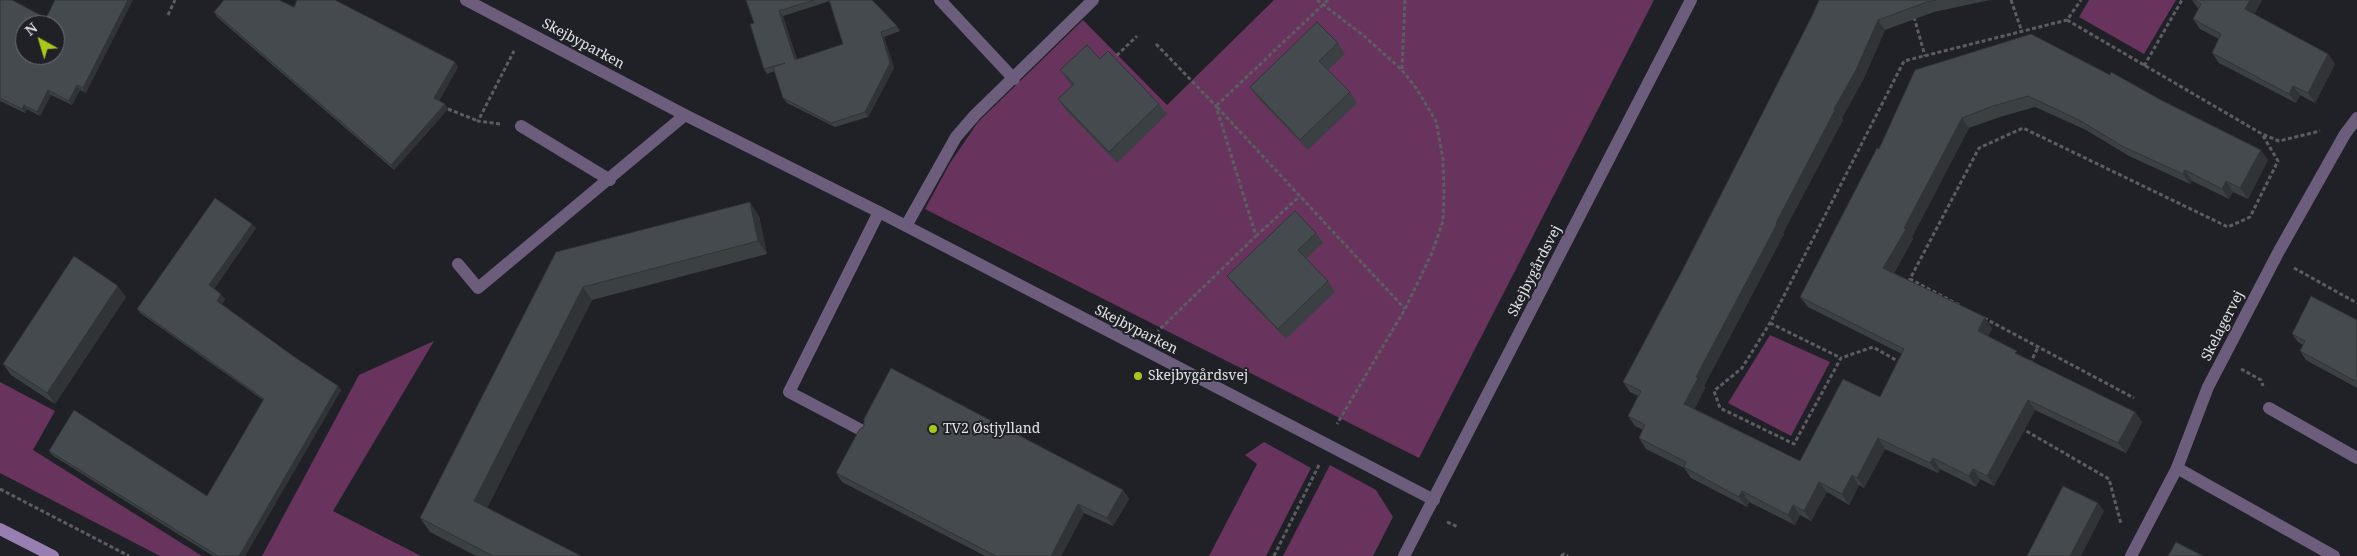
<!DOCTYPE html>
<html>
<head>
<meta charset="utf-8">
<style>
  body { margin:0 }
  #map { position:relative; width:2357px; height:556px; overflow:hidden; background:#1f2126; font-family:"Noto Serif",serif }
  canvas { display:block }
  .north { position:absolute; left:15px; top:15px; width:50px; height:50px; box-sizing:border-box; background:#1f2126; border:1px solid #6d6e72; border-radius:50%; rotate:321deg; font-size:14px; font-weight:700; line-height:20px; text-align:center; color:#e1e2e5 }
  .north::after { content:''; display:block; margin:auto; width:18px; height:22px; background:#a8c71c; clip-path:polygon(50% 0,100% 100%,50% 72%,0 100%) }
</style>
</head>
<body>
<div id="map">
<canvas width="2357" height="556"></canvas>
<div class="north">N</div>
</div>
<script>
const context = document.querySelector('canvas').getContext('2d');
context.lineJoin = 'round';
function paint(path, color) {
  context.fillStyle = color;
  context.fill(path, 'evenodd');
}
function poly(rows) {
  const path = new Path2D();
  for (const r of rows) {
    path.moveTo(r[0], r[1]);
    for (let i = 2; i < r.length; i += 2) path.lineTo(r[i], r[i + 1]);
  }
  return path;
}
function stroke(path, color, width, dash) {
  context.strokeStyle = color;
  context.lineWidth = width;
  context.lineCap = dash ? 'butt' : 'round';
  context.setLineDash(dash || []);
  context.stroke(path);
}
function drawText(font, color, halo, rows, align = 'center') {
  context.font = font + ' "Noto Serif",serif';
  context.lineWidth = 4;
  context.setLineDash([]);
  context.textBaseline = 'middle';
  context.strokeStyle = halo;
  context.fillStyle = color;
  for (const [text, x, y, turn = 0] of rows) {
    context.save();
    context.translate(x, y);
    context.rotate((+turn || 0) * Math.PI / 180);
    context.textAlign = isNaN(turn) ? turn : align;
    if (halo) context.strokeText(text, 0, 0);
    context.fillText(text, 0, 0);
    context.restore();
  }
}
paint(poly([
  [1274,0,1654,0,1419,458,925,209,950,163,978,122,1083,20,1167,105],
  [2089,0,2176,0,2144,54,2079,17],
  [1770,335,1830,362,1791,436,1728,403],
  [434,341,333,511,421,556,262,556,359,375],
  [0,382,55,411,33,450,202,556,160,556,0,473],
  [1264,442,1311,468,1266,556,1209,556,1257,464,1245,455],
  [1330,465,1376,490,1393,517,1373,556,1283,556]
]), '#68335c');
stroke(poly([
  [1317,0,1364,36,1402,70,1416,88,1436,121,1443,159,1444,191,1443,221,1432,253,1405,309,1337,424],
  [1328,0,1216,106,1405,309],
  [2011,0,2022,32],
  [168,15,175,0],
  [1914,17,1925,56],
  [2067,20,2262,134,2279,141,2320,131],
  [1156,44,1216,106,1256,236,1158,331],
  [1112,60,1137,36],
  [2144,66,2182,0],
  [1402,69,1405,0],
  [448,109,478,121],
  [500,124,478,121,514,51],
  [1256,236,1300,196],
  [2294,268,2357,303],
  [1959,305,1910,279,1979,148,2023,128,2228,227,2250,217,2278,161,2262,134],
  [1984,318,2134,398],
  [1770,323,1841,358],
  [1901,363,1873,347,1841,358,1794,444,1720,408,1714,391,1742,368,1770,323,1904,61,2067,20,2081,0],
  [2030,364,2038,347],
  [2241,369,2261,380,2263,386],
  [2021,428,2109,479,2121,524],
  [0,489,129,556],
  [1447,522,1458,527],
  [1274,556,1319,465],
  [1561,556,1564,554,1568,556]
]), '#5b5d62', 3, [4, 2.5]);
stroke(poly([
  [2269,408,2357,458],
  [863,431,789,392,879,212],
  [2177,468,2334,556]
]), '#6c5d7d', 12);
stroke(poly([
  [466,0,685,115,879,212,1434,500],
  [940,0,1014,79],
  [521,126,610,180],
  [906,226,956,137,975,115,1093,0],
  [458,264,478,288,685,115],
  [2131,556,2177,468,2208,387,2279,251,2345,134,2357,118]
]), '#6c5d7d', 12);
stroke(poly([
  [1404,556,1691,0]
]), '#6c5d7d', 12);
stroke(poly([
  [0,529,53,556]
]), '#977fb2', 12);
paint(poly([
  [0,0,46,18,86,93,80,90,72,105,51,95,40,116,27,109,25,113,0,101],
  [746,0,872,0,897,26,900,31,884,37,894,68,868,117,835,127,787,103,783,98,775,71,767,74,764,69,754,23],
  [830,1,843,44,797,59,783,16],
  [1819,0,1990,0,1934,12,1885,30,1863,80,1842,118,1843,120,1783,233,1784,234,1704,386,1705,388,1694,409,1800,461,1880,397,1902,354,1808,307,1800,297,1879,149,2031,34,2268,160,2248,199,2233,192,2229,199,2192,181,2190,184,2129,156,2086,130,2035,107,2000,117,1969,128,1912,237,1913,239,1894,273,1992,328,1988,336,2020,356,2135,412,2142,422,2126,453,2035,410,1994,486,1980,479,1976,487,1940,469,1938,473,1885,449,1864,488,1859,485,1849,505,1827,492,1811,521,1800,515,1795,525,1749,502,1747,507,1691,478,1684,468,1646,449,1639,438,1643,430,1635,426,1628,416,1638,396,1630,392,1623,382,1682,271,1812,16],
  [2192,0,2262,0,2254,14,2328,54,2335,64,2315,103,2300,95,2296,103,2219,63,2212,53,2219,39,2200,29,2193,19,2199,9,2197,7],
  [294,7,458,67,439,101,445,104,448,109,394,170,217,17,214,12],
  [1338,43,1345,54,1328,70,1350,92,1357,103,1308,150,1257,97,1250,87],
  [1100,59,1159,104,1167,114,1117,163,1066,110,1058,99,1072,86,1060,70],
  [759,216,767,254,592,300,487,508,581,556,476,556,430,532,420,518,556,252],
  [256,228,214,289,225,299,222,304,293,356,338,386,341,390,245,556,213,556,52,455,49,451,207,496,263,400,140,313,137,309],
  [1316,233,1323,243,1306,259,1328,281,1335,292,1286,339,1235,286,1227,276],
  [126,297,55,404,11,375,3,364],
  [2357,320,2357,388,2306,360,2300,351,2303,345,2298,342,2292,334],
  [836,473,1123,490,1129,499,1113,526,1084,513,1061,556,985,556,842,482]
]), '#3b4043');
paint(poly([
  [128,0,133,0,86,93,83,88],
  [2250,0,2262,0,2252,19,2245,9],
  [779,11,783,16,798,64,795,60],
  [1878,20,1885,30,1863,80,1842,118,1843,120,1783,233,1784,234,1704,386,1705,388,1692,414,1684,404,1696,377,1834,109],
  [881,32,884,37,894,68,868,117,865,112],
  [2328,54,2335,64,2315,103,2308,93],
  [455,62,458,67,438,103,434,98],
  [77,85,80,90,72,105,69,101],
  [2293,86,2300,95,2296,103,2289,94],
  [48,90,51,95,40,116,37,112],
  [445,104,448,109,394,170,391,165],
  [24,105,27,109,25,113,22,109],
  [1962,118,1969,128,1912,237,1913,239,1891,278,1883,268],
  [2261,150,2268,160,2248,199,2240,188],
  [2185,170,2192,181,2190,184,2183,174],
  [2226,181,2233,192,2229,199,2222,189],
  [750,202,759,216,767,254,758,241],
  [252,224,256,228,213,290,209,285],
  [118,286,126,297,55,404,47,393],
  [583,287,592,300,484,514,474,501],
  [221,294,225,299,221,306,217,301],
  [1985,317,1992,328,1985,342,1978,331],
  [338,386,341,390,245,556,239,556],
  [2028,400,2035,410,1994,486,1987,476],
  [2135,412,2142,422,2126,453,2118,443],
  [1878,438,1885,449,1864,488,1857,478],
  [1933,458,1940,469,1938,473,1930,463],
  [1973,469,1980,479,1976,487,1969,476],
  [1852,475,1859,485,1849,505,1842,494],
  [1819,482,1827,492,1811,521,1804,511],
  [1123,490,1129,499,1113,526,1107,518],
  [1742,491,1749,502,1747,507,1739,497],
  [2098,503,2104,511,2081,556,2070,556],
  [1078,504,1084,513,1061,556,1051,556],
  [1793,505,1800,515,1795,525,1788,515]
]), '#303437');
const building = poly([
  [0,0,12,0,46,18,55,0,128,0,83,88,77,85,69,101,48,90,37,112,24,105,22,109,0,98,0,0],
  [25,25,55,25,55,55,25,55,25,25],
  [224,0,279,0,294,7,297,0,335,0,455,62,434,98,445,104,391,165,214,12,224,0],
  [746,0,814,0,779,11,795,60,843,44,829,0,872,0,897,26,881,32,890,63,865,112,831,123,783,98,773,67,785,63,764,69,750,24,754,23,746,0],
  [1819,0,1936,0,1927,2,1878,20,1856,70,1834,109,1835,110,1776,223,1777,224,1696,377,1698,378,1684,404,1800,461,1843,379,1880,397,1904,349,1800,297,1877,148,1879,149,1915,70,2031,34,2110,75,2111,72,2161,100,2261,150,2240,188,2226,181,2222,189,2185,170,2183,174,2122,146,2079,120,2028,96,1993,106,1962,118,1904,228,1906,229,1883,268,1985,317,1978,331,2017,351,2015,353,2135,412,2118,443,2028,400,1987,476,1973,469,1969,476,1933,458,1930,463,1878,438,1857,478,1852,475,1842,494,1819,482,1804,511,1793,505,1788,515,1742,491,1739,497,1684,467,1686,462,1639,438,1645,425,1628,416,1641,391,1623,382,1682,271,1812,16,1819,0],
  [2194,0,2250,0,2245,9,2328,54,2308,93,2293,86,2289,94,2212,53,2221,34,2193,19,2201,4,2194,0],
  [1317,22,1338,43,1319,61,1350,92,1300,140,1250,87,1317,22],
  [1087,45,1100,59,1108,51,1159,104,1109,152,1058,99,1074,84,1060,70,1087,45],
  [215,198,252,224,209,285,221,294,217,301,293,356,338,386,239,556,218,556,49,451,74,410,207,496,264,399,137,309,215,198],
  [750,202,758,241,583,287,474,501,581,556,493,556,420,518,556,252,750,202],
  [1295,211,1316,233,1298,250,1328,281,1278,329,1227,276,1295,211],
  [74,256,118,286,47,393,3,364,74,256],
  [2311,296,2357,320,2357,382,2300,351,2305,341,2292,334,2311,296],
  [891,368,1123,490,1107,518,1078,504,1051,556,996,556,836,473,859,430,864,426,864,419,891,368],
  [2063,486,2098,503,2070,556,2027,556,2063,486],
  [2176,542,2203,556,2168,556,2176,542]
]);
paint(building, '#454a4e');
stroke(building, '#303437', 1);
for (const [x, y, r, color] of [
  [1138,376,5,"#a8c71c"],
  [933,429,5,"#a8c71c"]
]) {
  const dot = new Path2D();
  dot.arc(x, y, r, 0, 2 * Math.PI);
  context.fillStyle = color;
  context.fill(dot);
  stroke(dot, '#1f2126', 2);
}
drawText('14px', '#e1e2e5', '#1f2126', [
  ["Skejbyparken",583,44,28],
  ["Skejbygårdsvej",1535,271,-63],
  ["Skelagervej",2223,326,-63],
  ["Skejbyparken",1136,330,27]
]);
drawText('14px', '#e1e2e5', '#1f2126', [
  ["Skejbygårdsvej",1148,376],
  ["TV2 Østjylland",943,429]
], 'left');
</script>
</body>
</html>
